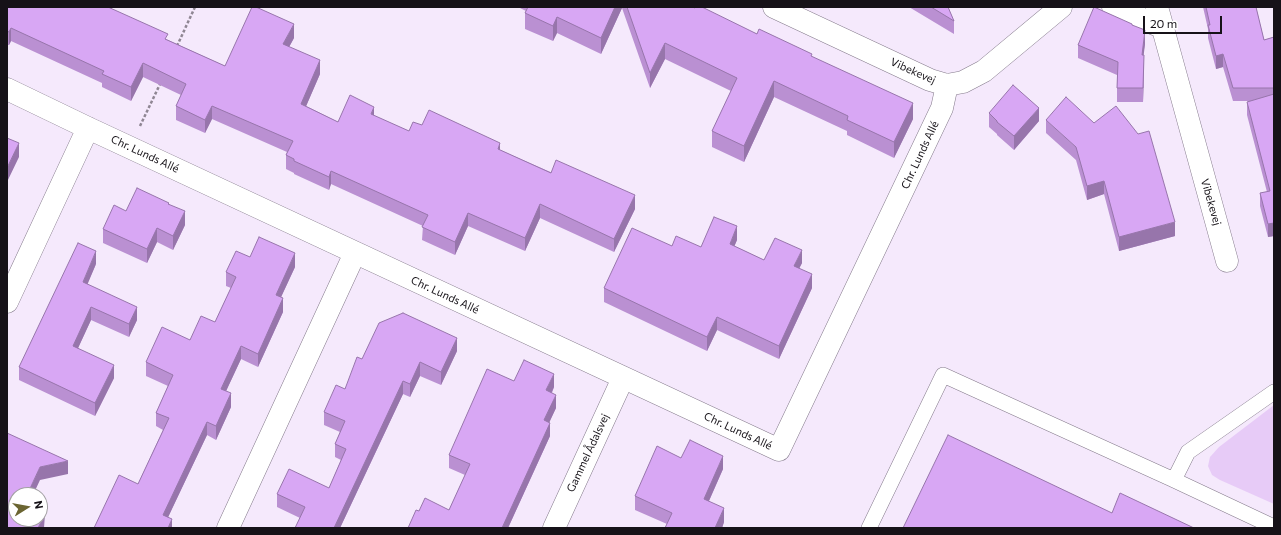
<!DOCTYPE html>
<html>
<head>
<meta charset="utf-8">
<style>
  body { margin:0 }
  #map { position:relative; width:1281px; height:535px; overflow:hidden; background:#f5e9fc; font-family:Commissioner,sans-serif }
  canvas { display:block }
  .frame { position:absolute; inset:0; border:8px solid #161218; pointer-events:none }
  .north { position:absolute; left:8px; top:487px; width:40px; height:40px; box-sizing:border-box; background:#fff; border:1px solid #a2a0a3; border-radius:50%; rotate:79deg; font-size:11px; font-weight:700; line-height:16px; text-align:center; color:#161218 }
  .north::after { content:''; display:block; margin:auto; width:14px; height:18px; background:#6b6532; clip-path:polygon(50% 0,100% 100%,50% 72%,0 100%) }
  .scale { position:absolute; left:1143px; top:16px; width:79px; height:18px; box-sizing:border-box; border:2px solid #161218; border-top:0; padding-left:5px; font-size:12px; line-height:14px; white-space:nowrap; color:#161218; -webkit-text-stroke:3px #fff; paint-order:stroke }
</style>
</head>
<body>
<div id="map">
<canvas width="1281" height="535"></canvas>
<div class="frame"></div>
<div class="north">N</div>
<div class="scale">20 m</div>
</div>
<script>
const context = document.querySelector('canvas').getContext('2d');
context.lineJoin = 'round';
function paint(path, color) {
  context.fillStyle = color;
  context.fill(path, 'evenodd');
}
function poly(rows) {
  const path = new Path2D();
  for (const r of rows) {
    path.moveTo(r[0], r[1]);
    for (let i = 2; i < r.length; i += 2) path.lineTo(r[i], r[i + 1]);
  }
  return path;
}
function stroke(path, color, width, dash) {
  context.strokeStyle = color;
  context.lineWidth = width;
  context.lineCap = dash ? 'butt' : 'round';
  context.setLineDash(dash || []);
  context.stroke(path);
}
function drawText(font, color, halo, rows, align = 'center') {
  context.font = font + ' Commissioner,sans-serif';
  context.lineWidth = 4;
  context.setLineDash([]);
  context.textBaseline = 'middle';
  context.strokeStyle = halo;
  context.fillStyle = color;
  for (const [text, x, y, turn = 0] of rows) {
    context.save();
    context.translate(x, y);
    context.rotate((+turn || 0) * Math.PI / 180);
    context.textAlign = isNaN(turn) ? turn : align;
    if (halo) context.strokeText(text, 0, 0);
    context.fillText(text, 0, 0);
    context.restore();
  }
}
paint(poly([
  [1274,405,1274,504,1220,480,1212,475,1208,466,1210,457,1219,447]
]), '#e7cbf7');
const lane = poly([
  [1274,392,1188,452,1174,480,1274,527],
  [869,528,943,375,1174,480]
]);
const street = poly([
  [774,7,930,80,947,85,963,82,984,71,1061,7],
  [1113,7,1162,27],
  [1157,7,1227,261],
  [7,89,88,128,779,450,942,108,947,85],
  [7,302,88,128],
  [228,528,355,253],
  [554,528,623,378]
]);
stroke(lane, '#847a8b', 16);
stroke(street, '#847a8b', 23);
stroke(poly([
  [177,46,195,7],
  [140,126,161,82]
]), '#8f8693', 2.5, [3, 2]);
stroke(lane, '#fff', 15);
stroke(street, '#fff', 22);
paint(poly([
  [7,7,112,7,112,9,168,40,225,66,294,38,289,47,320,74,306,106,338,122,374,116,409,131,422,125,500,150,635,209,614,252,540,218,525,251,468,226,455,255,422,240,423,226,331,184,329,190,294,174,294,173,286,169,286,155,287,152,212,119,205,133,176,120,176,106,181,95,143,77,131,101,102,87,102,83,11,41,9,45,7,45],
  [520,7,693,7,812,57,913,119,894,158,847,135,847,131,774,97,744,162,712,147,712,131,731,91,665,59,650,88,622,8,601,54,557,33,553,41,525,29,525,13,526,11,520,8],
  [909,7,948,7,954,21,954,34],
  [1203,7,1256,7,1264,40,1274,37,1274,236,1268,237,1260,206,1260,193,1267,192,1247,115,1247,102,1249,101,1233,101,1223,67,1216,69,1208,38,1208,29],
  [1132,25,1145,44,1143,55,1144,69,1143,102,1117,102,1117,75,1078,58,1078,45],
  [989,113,1039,121,1014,150,997,135,997,134,989,127],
  [1046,120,1175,236,1119,251,1104,194,1087,200,1076,160,1046,133],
  [169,204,185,225,173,250,157,242,147,263,103,243,103,229,126,211],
  [737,240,734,246,764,260,802,263,799,268,812,288,779,359,717,330,707,351,604,302,604,288,701,247],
  [250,257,295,267,281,297,283,312,258,367,241,359,226,391,231,407,216,440,207,435,168,517,172,528,138,484,163,430,156,426,156,413,168,386,146,376,146,362,190,340,215,322,231,288,226,286,226,272],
  [96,264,87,284,137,320,129,337,91,320,78,348,114,378,95,416,19,380,19,367],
  [457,351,441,385,420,376,410,397,403,394,340,528,295,528,300,518,277,507,277,494,329,488,341,460,335,457,335,444,340,432,324,425,324,412,345,389,362,359],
  [514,381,554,387,552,393,556,408,549,422,550,436,508,528,419,511,449,510,465,475,449,468,449,455],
  [681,458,723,469,709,501,724,522,722,528,665,528,667,524,635,510,635,496]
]), '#ba90d2');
paint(poly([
  [615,7,622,7,622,8,601,54,601,38],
  [557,17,557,33,553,41,553,26],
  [294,24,294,38,283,58,283,44],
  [11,28,11,41,9,45,9,32],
  [1145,30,1145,44,1142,69,1142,55],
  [665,43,665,59,650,88,650,73],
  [1223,54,1223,67,1216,69,1216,56],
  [1144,55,1144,69,1143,102,1143,88],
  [320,60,320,74,301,118,301,104],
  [143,63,143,77,131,101,131,87],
  [774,81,774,97,744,162,744,146],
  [913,103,913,119,894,158,894,142],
  [212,106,212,119,205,133,205,120],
  [374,107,374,120,371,114],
  [1039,108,1039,121,1014,150,1014,136],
  [19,143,19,157,7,182,7,168],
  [500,143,500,156,498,149],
  [331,171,331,184,329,190,329,177],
  [1104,181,1104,194,1087,200,1087,186],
  [635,195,635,209,614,252,614,239],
  [540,204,540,218,525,251,525,238],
  [185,211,185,225,173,250,173,236],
  [468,213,468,226,455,255,455,242],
  [1175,222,1175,236,1119,251,1119,237],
  [1274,223,1274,236,1268,237,1268,224],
  [737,226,737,240,730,257,730,244],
  [157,228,157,242,147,263,147,249],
  [802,250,802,263,794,279,794,266],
  [96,251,96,264,83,295,83,282],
  [295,253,295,267,276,308,276,295],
  [812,274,812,288,779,359,779,346],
  [283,298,283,312,258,367,258,354],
  [91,307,91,320,73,359,73,346],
  [137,307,137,320,129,337,129,324],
  [717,317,717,330,707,351,707,337],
  [457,338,457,351,441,385,441,372],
  [241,346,241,359,221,402,221,389],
  [420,362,420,376,410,397,410,384],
  [114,365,114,378,95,416,95,403],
  [554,374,554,387,546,404,546,390],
  [403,381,403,394,340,528,334,528],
  [231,393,231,407,216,440,216,426],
  [556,395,556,408,544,434,544,420],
  [207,422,207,435,163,528,163,515],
  [550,423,550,436,508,528,502,528],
  [723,456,723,469,704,512,704,499],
  [68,461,68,474,40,480,33,495,27,495,40,467],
  [724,508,724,522,722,528,715,528],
  [45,514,44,528,38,528],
  [172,519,172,528,168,528]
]), '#9775ab');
const building = poly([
  [7,7,108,7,168,34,165,39,225,66,252,7,256,7,294,24,283,44,320,60,301,104,338,122,350,95,374,107,371,114,409,131,413,122,422,125,429,110,500,143,498,149,551,173,556,160,635,195,614,239,540,204,525,238,468,213,455,242,422,227,428,215,331,171,329,177,294,161,294,159,286,155,293,141,212,106,205,120,176,106,186,84,143,63,131,87,102,74,104,71,11,28,9,32,7,31,7,7],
  [528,7,615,7,601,38,557,17,553,26,525,13,528,7],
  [627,7,693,7,695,8,695,7,702,7,757,34,759,29,812,54,811,56,913,103,894,142,847,120,848,116,774,81,744,146,712,131,737,78,665,43,650,73,627,7],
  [931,7,948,7,954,21,931,7],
  [1094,7,1132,24,1132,25,1145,30,1142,55,1144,55,1143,88,1117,88,1118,62,1078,45,1094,7],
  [1206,7,1256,7,1264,40,1274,37,1274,88,1233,88,1223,54,1216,56,1208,25,1210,25,1206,7],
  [1013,85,1039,108,1014,136,997,122,997,121,989,113,1013,85],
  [1274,94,1274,223,1268,224,1260,193,1270,191,1247,102,1274,94],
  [1066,97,1094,123,1116,106,1138,134,1149,131,1175,222,1119,237,1104,181,1087,186,1076,147,1046,120,1066,97],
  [7,138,19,143,7,168,7,138],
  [137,188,169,203,168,204,185,211,173,236,157,228,147,249,103,229,114,205,126,211,137,188],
  [714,217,737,226,730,244,764,260,775,238,802,250,794,266,812,274,779,346,717,317,707,337,604,288,632,228,672,246,676,236,701,247,714,217],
  [259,237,295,253,276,295,283,298,258,354,241,346,221,389,231,393,216,426,207,422,163,515,172,519,168,528,94,528,119,475,138,484,169,418,156,413,173,375,146,362,162,327,190,340,201,316,215,322,236,277,226,272,236,251,250,257,259,237],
  [78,243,96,251,83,282,137,307,129,324,91,307,73,346,114,365,95,403,19,367,78,243],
  [403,313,457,338,441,372,420,362,410,384,403,381,334,528,295,528,305,507,277,494,289,469,329,488,346,449,335,444,345,421,324,412,336,385,345,389,357,357,362,359,379,323,403,313],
  [524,360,554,374,546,390,556,395,544,420,550,423,502,528,408,528,416,510,419,511,425,498,449,510,470,464,449,455,487,369,514,381,524,360],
  [7,433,68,461,40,467,27,495,16,495,16,519,40,519,40,512,45,514,38,528,7,528,7,433],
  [948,435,1112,513,1120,493,1194,528,903,528,948,435],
  [690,440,723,456,704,499,724,508,715,528,665,528,672,513,635,496,657,446,681,458,690,440]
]);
paint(building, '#d8a7f4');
stroke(building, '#9775ab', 1);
drawText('11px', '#161218', '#fff', [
  ["Vibekevej",913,71,24],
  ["Chr. Lunds Allé",145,154,25],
  ["Chr. Lunds Allé",920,155,-65],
  ["Vibekevej",1211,202,74],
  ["Chr. Lunds Allé",445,295,25],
  ["Chr. Lunds Allé",738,431,25],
  ["Gammel Ådalsvej",588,453,-65]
]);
</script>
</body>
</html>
